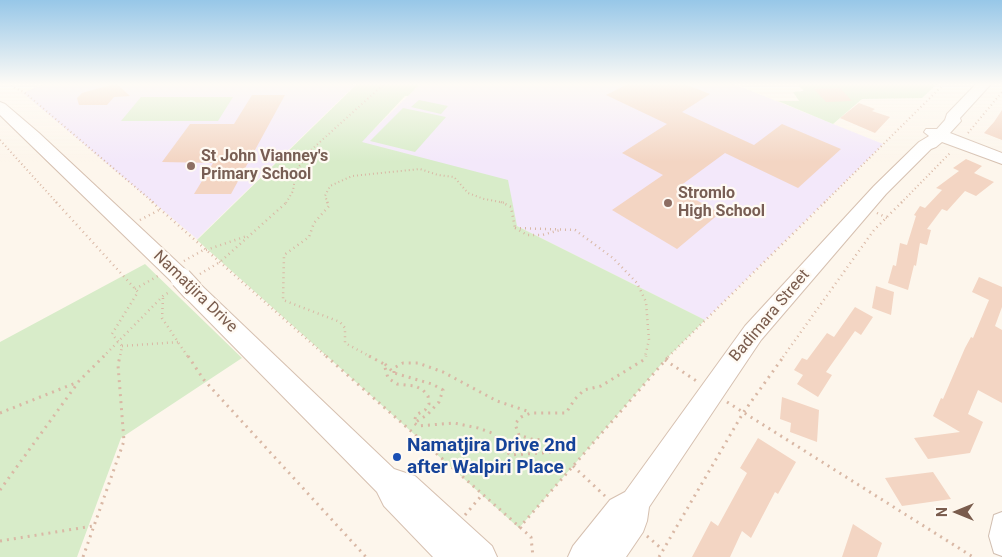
<!DOCTYPE html>
<html>
<head>
<meta charset="utf-8">
<style>
  body { margin:0 }
  #map { position:relative; width:1002px; height:557px; overflow:hidden; background:#fdf6ec; font-family:Roboto,sans-serif }
  canvas { display:block }
  .north { position:absolute; left:932px; top:487px; width:50px; height:50px; -webkit-text-stroke:4px #fffaf3; paint-order:stroke; rotate:270deg; font-size:14px; font-weight:700; line-height:20px; text-align:center; color:#7a5c4d }
  .north::after { content:''; display:block; margin:auto; width:18px; height:22px; background:#7a5c4d; clip-path:polygon(50% 0,100% 100%,50% 72%,0 100%) }
</style>
</head>
<body>
<div id="map">
<canvas width="1002" height="557"></canvas>
<div class="north">N</div>
</div>
<script>
const context = document.querySelector('canvas').getContext('2d');
context.lineJoin = 'round';
function paint(path, color) {
  context.fillStyle = color;
  context.fill(path, 'evenodd');
}
function poly(rows) {
  const path = new Path2D();
  for (const r of rows) {
    path.moveTo(r[0], r[1]);
    for (let i = 2; i < r.length; i += 2) path.lineTo(r[i], r[i + 1]);
  }
  return path;
}
function stroke(path, color, width, dash) {
  context.strokeStyle = color;
  context.lineWidth = width;
  context.lineCap = dash ? 'butt' : 'round';
  context.setLineDash(dash || []);
  context.stroke(path);
}
function drawText(font, color, halo, rows, align = 'center') {
  context.font = font + ' Roboto,sans-serif';
  context.lineWidth = 4.5;
  context.setLineDash([]);
  context.textBaseline = 'middle';
  context.strokeStyle = halo;
  context.fillStyle = color;
  for (const [text, x, y, turn = 0] of rows) {
    context.save();
    context.translate(x, y);
    context.rotate((+turn || 0) * Math.PI / 180);
    context.textAlign = isNaN(turn) ? turn : align;
    if (halo) context.strokeText(text, 0, 0);
    context.fillText(text, 0, 0);
    context.restore();
  }
}
paint(poly([
  [44,84,350,84,355,85,197,239,23,93],
  [420,84,734,84,883,144,705,320,517,226,361,142]
]), '#f3e8fa');
paint(poly([
  [355,84,420,84,408,96,405,96,362,142,508,180,517,226,705,320,665,360,519,528,197,240,357,84],
  [797,84,937,84,922,98,862,99,833,124,778,101,799,101,793,92,804,91],
  [141,97,233,97,218,121,121,121],
  [419,100,448,106,441,114,411,107],
  [403,108,446,117,415,152,370,141],
  [145,264,242,358,121,438,77,557,0,557,0,342]
]), '#d8ecc9');
paint(poly([
  [114,84,117,84,130,96,114,97,107,105,79,105,77,98,82,93],
  [628,84,685,84,710,94,682,112,754,145,782,124,841,149,798,188,725,153,676,189,720,213,677,249,612,210,663,175,622,153,667,124,606,95],
  [840,88,852,101,826,102,814,89],
  [252,95,285,95,231,194,194,194,213,163,162,162,190,124,234,124],
  [859,103,875,109,872,111,890,117,875,133,840,118],
  [1002,110,1002,140,984,133,994,122],
  [966,159,982,166,974,173,994,182,976,196,965,191,947,211,942,209,927,229,931,230,927,245,920,243,916,266,914,265,908,290,888,283,893,265,896,266,900,243,907,245,916,216,914,215,920,206,925,208,942,190,936,188,959,171,953,168],
  [979,277,1002,287,1002,307,995,326,1002,330,1002,403,978,390,968,414,983,422,970,453,928,459,914,438,960,432,933,416,941,398,943,399,965,348,971,337,973,338,989,300,972,292],
  [876,286,894,292,891,315,872,308],
  [855,307,873,317,861,335,855,331,826,372,832,375,818,397,797,384,803,375,794,370,802,358,807,360,827,333,834,337],
  [782,397,819,410,817,442,790,432,791,423,780,419],
  [758,438,796,462,778,494,775,492,751,538,742,531,730,557,692,557,711,521,718,526,747,473,740,468],
  [933,472,951,499,902,506,885,478],
  [853,524,882,543,877,557,842,557]
]), '#f3d5c3');
const street = poly([
  [1002,512,1002,556,994,553,989,536,994,515,1002,512]
]);
const secondary = poly([
  [976,84,991,84,960,118,961,121,950,133,1002,153,1002,164,942,142,936,147,931,149,886,194,761,340,649,507,647,521,643,532,626,557,568,557,573,546,610,500,625,492,745,326,874,186,919,142,929,136,924,132,926,129,937,129,945,120,947,114,976,84],
  [0,102,5,104,39,133,189,273,192,278,189,283,181,286,173,283,0,115,0,102],
  [193,283,201,285,394,469,415,476,492,546,497,557,433,557,384,506,377,492,185,297,182,291,185,285,193,283]
]);
stroke(street, '#d1beb0', 2);
stroke(secondary, '#d6c0b0', 2);
stroke(poly([
  [7,84,24,92,154,203],
  [968,133,1002,92],
  [0,140,57,203],
  [286,203,293,191,296,171,310,151,384,84],
  [328,203,325,196,330,186,352,176,420,169,438,175,454,177,468,193,484,199,505,203],
  [824,203,944,84],
  [901,203,951,152]
]), '#d9b8a5', 2, [1, 3]);
stroke(poly([
  [56,202,138,292,112,334,122,346,120,357],
  [152,202,327,357],
  [327,202,329,206,314,223,309,237,284,255,283,300,340,322,345,328,345,343,371,357],
  [501,202,511,207,515,228],
  [877,213,887,218],
  [140,220,161,209],
  [515,228,575,230,613,258,637,283,646,302,649,340,645,357],
  [515,228,527,235,542,235,560,230],
  [206,250,247,236],
  [184,261,205,249],
  [200,274,220,262,287,202],
  [135,289,158,276],
  [163,298,162,318,188,357],
  [122,346,179,342],
  [103,357,163,296,171,291],
  [668,357,825,202],
  [783,357,874,230,902,202]
]), '#d9b8a5', 2.5, [1, 4]);
stroke(poly([
  [188,356,204,380,366,557],
  [326,356,531,537,533,557],
  [369,356,384,364,388,378,397,384,415,386,423,390,428,396,429,404,425,410,416,415,414,423,418,426,454,423,478,428,492,433,510,455,556,452,559,448,558,445,548,440,531,439,519,435,515,424,521,417,531,413,566,413,575,399,584,390,601,386,645,359,646,356],
  [665,360,698,382],
  [385,364,394,373,432,384,443,390,439,402,427,415,414,423],
  [394,373,394,368,403,363,418,363,443,372,497,401,530,412],
  [727,402,973,557],
  [0,413,78,382,104,356],
  [573,466,605,496],
  [0,490,77,384],
  [465,515,482,495],
  [519,528,669,356],
  [647,536,663,550],
  [0,541,93,526],
  [83,557,124,441,118,365,120,356],
  [659,557,743,413,784,356]
]), '#d9b8a5', 3, [2, 5]);
paint(street, '#fff');
paint(secondary, '#fff');
const secondaryBridge = poly([
  [181,278,193,291]
]);
stroke(secondaryBridge, '#d6c0b0', 23, []);
stroke(secondaryBridge, '#fff', 21);
const sky = context.createLinearGradient(0, 0, 0, 162);
sky.addColorStop(0, '#97c7e8');
sky.addColorStop(0.52, '#fefbf6');
sky.addColorStop(1, '#fefbf600');
context.fillStyle = sky;
context.fillRect(0, 0, 1002, 162);
for (const [x, y, r, color] of [
  [191,166,5,"#8d6e63"],
  [668,203,5,"#8d6e63"],
  [397,457,5,"#1a4fb4"]
]) {
  const dot = new Path2D();
  dot.arc(x, y, r, 0, 2 * Math.PI);
  context.fillStyle = color;
  context.fill(dot);
  stroke(dot, '#fffaf3', 2);
}
drawText('bold 16px', '#785e54', '#fffaf3', [
  ["St John Vianney's",201,157],
  ["Primary School",201,175],
  ["Stromlo",678,194],
  ["High School",678,212]
], 'left');
drawText('16px', '#7a5c4d', '#fffaf3', [
  ["Namatjira Drive",195,292,44],
  ["Badimara Street",770,316,-50]
]);
drawText('bold 19px', '#164399', '#fffaf3', [
  ["Namatjira Drive 2nd",407,446],
  ["after Walpiri Place",407,468]
], 'left');
</script>
</body>
</html>
